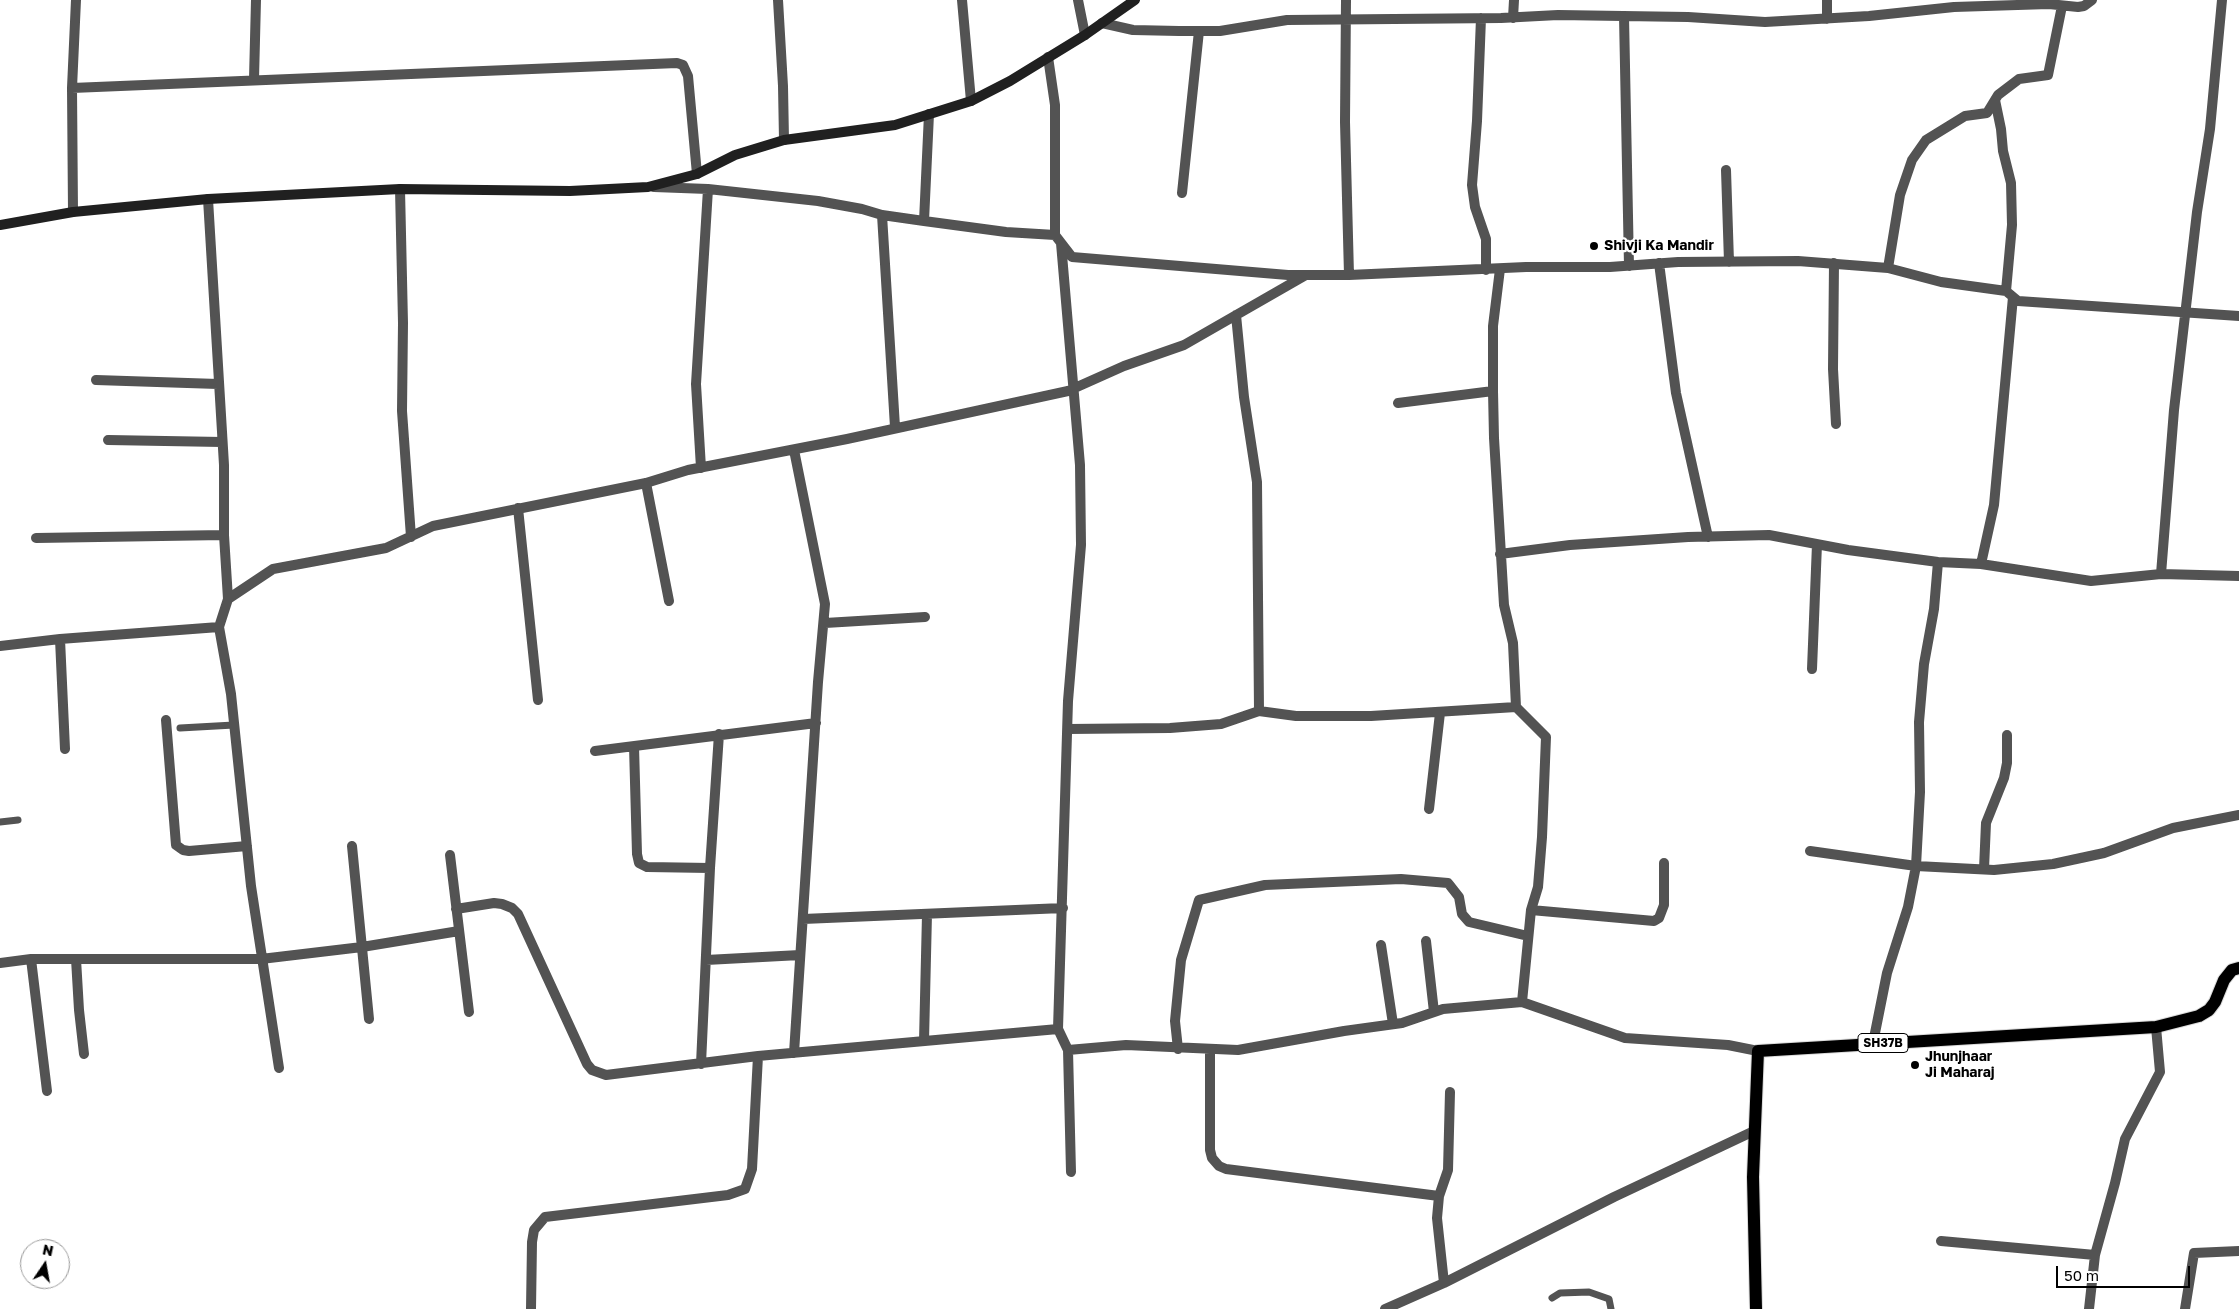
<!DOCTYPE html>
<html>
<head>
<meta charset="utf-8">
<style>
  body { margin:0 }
  #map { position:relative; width:2239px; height:1309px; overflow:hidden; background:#fff; font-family:"Golos Text",sans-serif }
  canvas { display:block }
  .north { position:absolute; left:20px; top:1239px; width:50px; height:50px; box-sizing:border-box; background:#fff; border:1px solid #999; border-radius:50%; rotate:12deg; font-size:14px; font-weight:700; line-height:20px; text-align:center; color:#000 }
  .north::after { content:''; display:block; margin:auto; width:18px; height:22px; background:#000; clip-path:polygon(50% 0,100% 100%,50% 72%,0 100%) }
  .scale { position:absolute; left:2056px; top:1266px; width:134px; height:22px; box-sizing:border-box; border:2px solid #000; border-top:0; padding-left:6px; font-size:15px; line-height:18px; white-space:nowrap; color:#000; -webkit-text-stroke:4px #fff; paint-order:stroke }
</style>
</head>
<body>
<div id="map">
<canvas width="2239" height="1309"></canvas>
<div class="north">N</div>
<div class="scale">50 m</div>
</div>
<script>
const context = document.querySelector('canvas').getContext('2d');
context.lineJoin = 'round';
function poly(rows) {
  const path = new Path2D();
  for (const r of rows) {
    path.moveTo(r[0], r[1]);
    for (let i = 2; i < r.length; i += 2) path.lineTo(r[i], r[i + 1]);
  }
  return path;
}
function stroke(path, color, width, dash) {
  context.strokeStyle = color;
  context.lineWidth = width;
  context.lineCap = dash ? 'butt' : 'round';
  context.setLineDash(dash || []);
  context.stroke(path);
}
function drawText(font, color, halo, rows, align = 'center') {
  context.font = font + ' "Golos Text",sans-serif';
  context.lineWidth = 4.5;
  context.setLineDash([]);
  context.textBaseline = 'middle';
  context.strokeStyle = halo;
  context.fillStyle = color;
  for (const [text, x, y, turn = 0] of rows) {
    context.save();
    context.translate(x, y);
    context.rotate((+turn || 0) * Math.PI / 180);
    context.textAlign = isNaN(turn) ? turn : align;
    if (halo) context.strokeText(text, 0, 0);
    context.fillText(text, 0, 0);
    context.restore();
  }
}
const primary = poly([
  [1756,1309,1753,1177,1758,1051,2156,1027,2199,1016,2209,1010,2215,1002,2224,980,2232,970,2239,968]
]);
stroke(primary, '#dbdbdb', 14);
stroke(poly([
  [180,728,234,725],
  [0,822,18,820],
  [1552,1298,1560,1293,1589,1292,1609,1299,1611,1309]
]), '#535353', 7);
stroke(poly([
  [778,0,783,86,784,140],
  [962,0,971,101],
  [1078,0,1085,35],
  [1346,0,1345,122,1349,275],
  [1624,16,1629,266],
  [1481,18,1477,121,1472,185,1475,207,1486,239,1486,270],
  [1513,18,1514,0],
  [1827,19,1827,0],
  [1102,23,1133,30,1179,31,1220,31,1287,20,1501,18,1558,15,1688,17,1765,22,1869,16,1954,7,2049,4,2078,7,2084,6,2092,0],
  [254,79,256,0],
  [72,88,677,63,683,65,688,76,697,174],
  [1995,100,2001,129,2003,151,2011,183,2012,225,2006,291],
  [1726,170,1729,262],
  [654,187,708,189,818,201,862,209,882,215,924,221,1006,232,1055,235,1055,105,1048,57],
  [400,189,403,323,402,411,411,537],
  [1182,193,1199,31],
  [208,199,224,465,224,535,228,599],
  [73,212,72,88,76,0],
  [882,215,895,427],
  [924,221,929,114],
  [1055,235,1072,257,1288,275,1349,275,1526,267,1610,267,1678,262,1798,261,1888,268,1941,282,2006,291,2018,301,2239,316],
  [1061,243,1080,465,1081,545,1068,701,1058,1029,1068,1050,1071,1172],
  [1659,263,1676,393,1708,537],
  [1834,263,1833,369,1836,424],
  [1888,268,1900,195,1912,160,1926,140,1965,116,1987,113,1998,95,2019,79,2048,75,2062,6],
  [1500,269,1493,326,1493,391,1494,438,1504,605,1513,643,1516,707,1546,737,1542,837,1538,887,1531,910,1522,1002],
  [1236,315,1244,397,1257,482,1259,711],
  [96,380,218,384],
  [1398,403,1493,391],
  [108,440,222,442],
  [794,450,825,604,818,682,794,1053],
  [701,468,696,384,708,189],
  [646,483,669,601],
  [518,508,538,700],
  [36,538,224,535],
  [1500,554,1570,545,1688,537,1769,535,1848,550,1938,562,1981,564,2091,581,2161,574,2239,576],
  [1981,564,1994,505,2013,297],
  [2161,574,2174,410,2197,212,2210,129,2222,0],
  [825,623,925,617],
  [219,627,231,694,251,886,279,1068],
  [60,639,65,749],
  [0,646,60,639,219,627,228,599,273,569,386,548,433,526,646,483,688,470,847,439,1068,391,1124,366,1184,345,1306,275],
  [1812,669,1817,544],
  [166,720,176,845,183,850,189,851,247,846],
  [1068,729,1170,728,1221,724,1259,711,1296,716,1371,716,1516,707],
  [634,746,637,854,639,863,647,867,710,868],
  [595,751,816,723],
  [1429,809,1440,713],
  [352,846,369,1019],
  [1810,851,1916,866,1994,870,2053,864,2104,853,2173,828,2239,815],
  [450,855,469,1012],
  [1984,869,1986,823,2004,778,2007,763,2007,735],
  [456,909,494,903,502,904,512,908,518,914,587,1064,592,1070,606,1075,758,1056,1058,1029],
  [1531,910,1654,921,1659,918,1664,905,1664,863],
  [803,919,1063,908],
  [1426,941,1434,1012],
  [1381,945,1393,1024],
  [31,959,47,1091],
  [76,959,79,1010,84,1054],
  [706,960,800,955],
  [0,963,31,959,261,959,362,947,459,931],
  [924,1041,927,914],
  [1873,1043,1887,973,1908,907,1916,866,1920,792,1919,722,1924,664,1934,609,1938,562],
  [1178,1049,1175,1021,1181,960,1199,900,1265,885,1401,879,1448,883,1459,897,1462,914,1469,922,1528,936],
  [1210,1049,1210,1150,1212,1158,1219,1166,1226,1169,1439,1196],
  [1068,1050,1126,1045,1238,1050,1344,1031,1402,1023,1443,1009,1522,1002,1625,1038,1728,1045,1758,1051],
  [701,1064,710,868,719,734],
  [1941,1241,2095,1255],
  [1444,1283,1437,1218,1439,1196,1448,1170,1450,1092],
  [531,1309,532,1242,534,1230,545,1217,728,1195,745,1189,752,1169,758,1056],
  [1385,1309,1444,1283,1614,1197,1754,1131],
  [2089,1309,2095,1255,2115,1183,2125,1139,2160,1072,2156,1027],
  [2185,1309,2194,1253,2239,1251]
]), '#535353', 10);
stroke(poly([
  [0,225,73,212,208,199,400,189,570,191,648,187,697,174,735,155,784,140,895,125,971,101,1010,81,1085,35,1135,0]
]), '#202020', 10);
stroke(primary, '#000', 12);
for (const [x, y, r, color] of [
  [1594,246,5,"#000"],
  [1915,1065,5,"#000"]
]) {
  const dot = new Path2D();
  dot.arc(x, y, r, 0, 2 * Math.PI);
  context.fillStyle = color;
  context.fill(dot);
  stroke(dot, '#fff', 2);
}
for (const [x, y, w] of [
  [1883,1043,50]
]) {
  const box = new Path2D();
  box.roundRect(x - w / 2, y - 9.5, w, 19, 4);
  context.fillStyle = '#fff';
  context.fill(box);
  stroke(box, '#000', 1);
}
drawText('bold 12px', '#000', null, [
  ["SH37B",1883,1043]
]);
drawText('bold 14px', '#000', '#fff', [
  ["Shivji Ka Mandir",1604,246],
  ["Jhunjhaar",1925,1057],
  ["Ji Maharaj",1925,1073]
], 'left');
</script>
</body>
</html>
